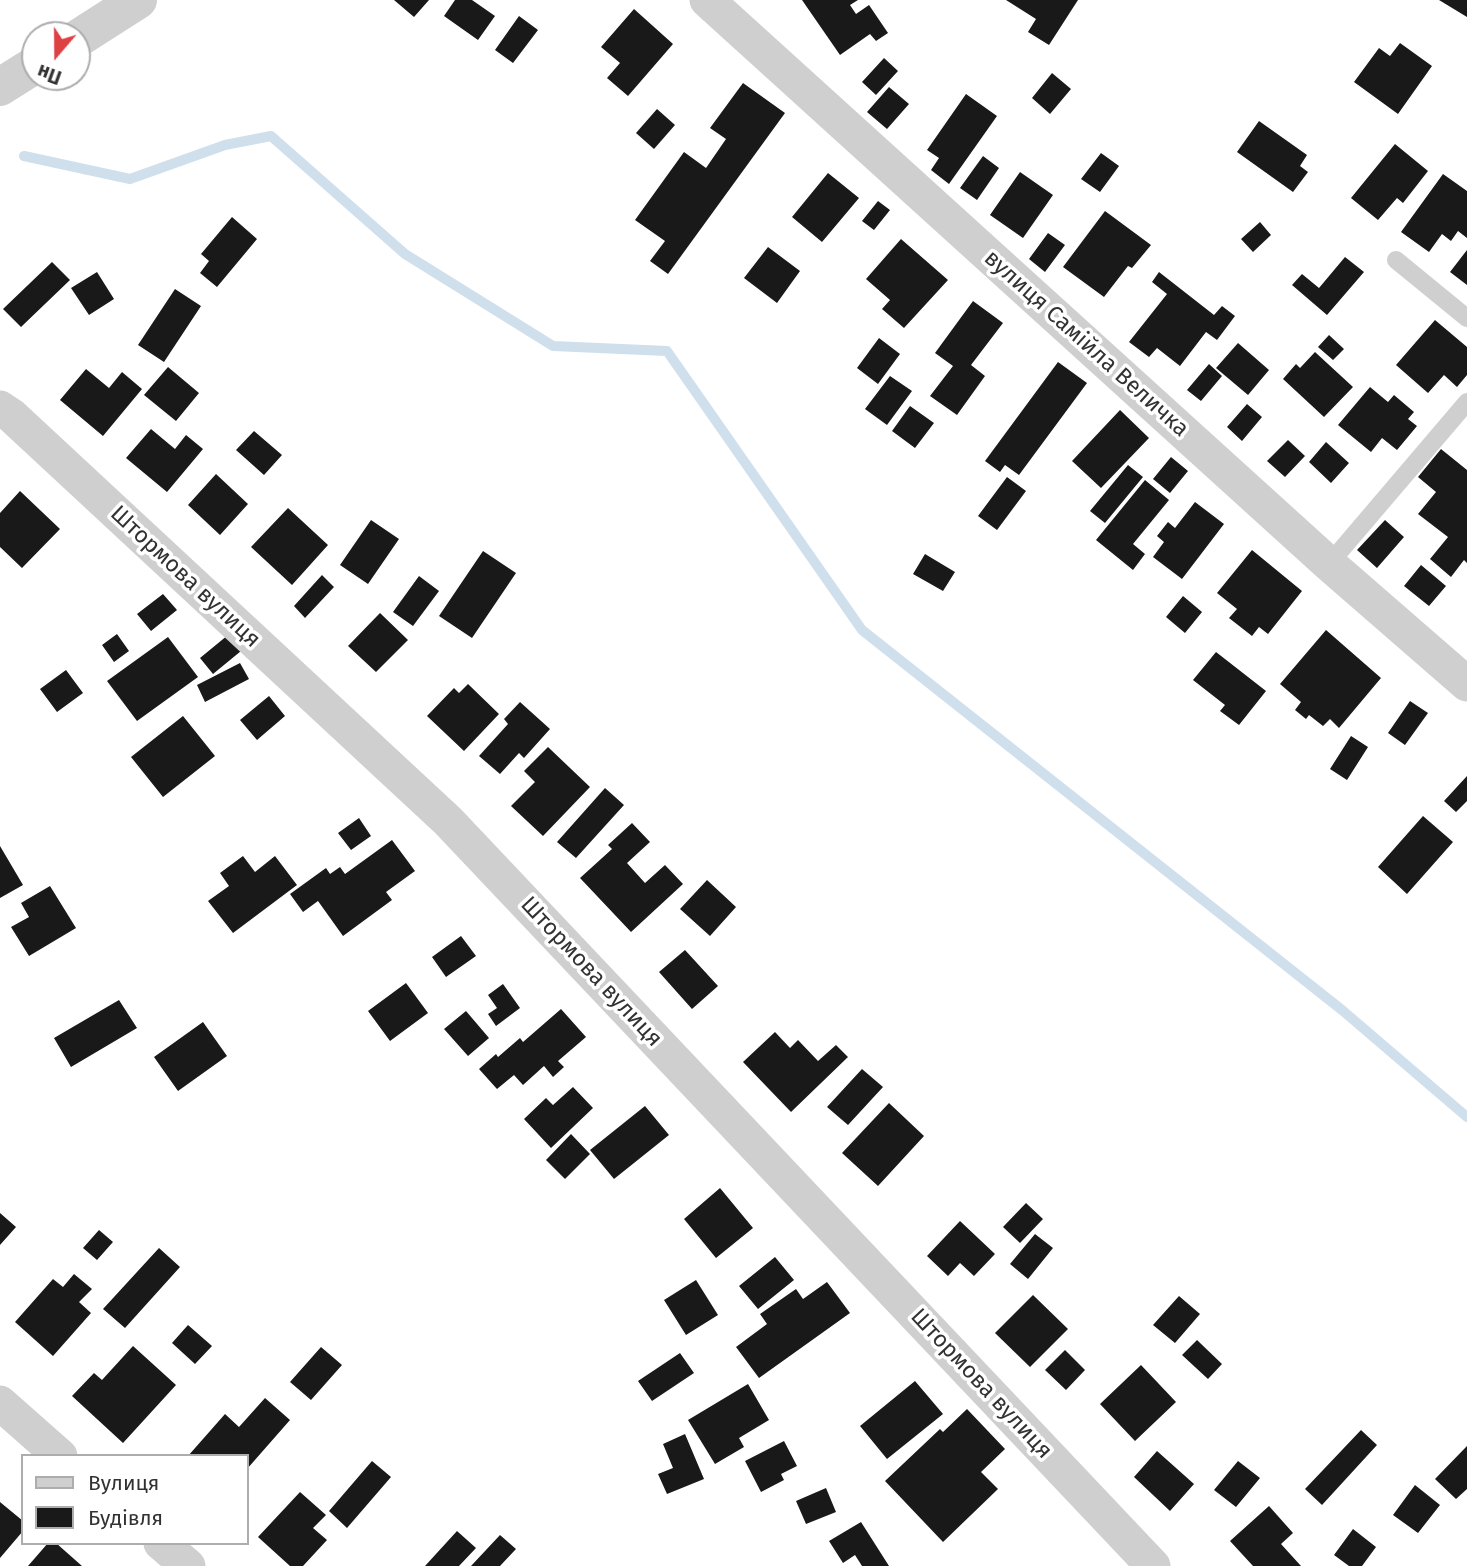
<!DOCTYPE html>
<html>
<head>
<meta charset="utf-8">
<style>
  body { margin:0 }
  #map { position:relative; width:1467px; height:1566px; overflow:hidden; background:#fff; font-family:"Fira Sans",sans-serif }
  canvas { display:block }
  .legend { position:absolute; left:21px; top:1454px; width:228px; height:91px; box-sizing:border-box; background:#fff; border:2px solid #adadad; margin:0; padding:9px 12px; list-style:none; font-size:21px; color:#323232 }
  .legend li { display:flex; align-items:center; gap:14px; height:35px }
  .legend b { width:35px; border:2px solid #adadad }
  .north { position:absolute; left:21px; top:21px; width:70px; height:70px; box-sizing:border-box; background:#fff; border:2px solid #adadad; border-radius:50%; rotate:200deg; font-size:19px; font-weight:700; line-height:28px; text-align:center; color:#323232 }
  .north::after { content:''; display:block; margin:auto; width:24px; height:32px; background:#dd4143; clip-path:polygon(50% 0,100% 100%,50% 72%,0 100%) }
</style>
</head>
<body>
<div id="map">
<canvas width="1467" height="1566"></canvas>
<ul class="legend">
<li><b style="height:9px;background:#cfcfcf"></b>Вулиця</li>
<li><b style="height:19px;background:#191919"></b>Будівля</li>
</ul>
<div class="north">Пн</div>
</div>
<script>
const context = document.querySelector('canvas').getContext('2d');
context.lineJoin = 'round';
function poly(rows) {
  const path = new Path2D();
  for (const r of rows) {
    path.moveTo(r[0], r[1]);
    for (let i = 2; i < r.length; i += 2) path.lineTo(r[i], r[i + 1]);
  }
  return path;
}
function stroke(path, color, width, dash) {
  context.strokeStyle = color;
  context.lineWidth = width;
  context.lineCap = dash ? 'butt' : 'round';
  context.setLineDash(dash || []);
  context.stroke(path);
}
function paint(path, color) {
  context.fillStyle = color;
  context.fill(path, 'evenodd');
}
function drawText(font, color, halo, rows, align = 'center') {
  context.font = font + ' "Fira Sans",sans-serif';
  context.lineWidth = 7;
  context.setLineDash([]);
  context.textBaseline = 'middle';
  context.strokeStyle = halo;
  context.fillStyle = color;
  for (const [text, x, y, turn = 0] of rows) {
    context.save();
    context.translate(x, y);
    context.rotate((+turn || 0) * Math.PI / 180);
    context.textAlign = isNaN(turn) ? turn : align;
    if (halo) context.strokeText(text, 0, 0);
    context.fillText(text, 0, 0);
    context.restore();
  }
}
stroke(poly([
  [24,156,130,179,225,145,271,136,405,254,553,346,667,351,862,630,1342,1010,1467,1117]
]), '#cfdfec', 10);
paint(poly([
  [394,0,429,0,414,17],
  [455,0,472,0,495,16,478,40,444,16],
  [802,0,858,0,850,5,856,14,869,5,888,33,876,41,870,34,840,55],
  [1006,0,1078,0,1049,45,1028,32,1036,19],
  [1439,0,1467,0,1467,17],
  [634,9,673,44,628,96,607,78,620,63,601,47],
  [519,16,538,30,513,63,495,50],
  [1400,43,1432,66,1398,114,1354,82,1379,48,1390,56],
  [884,58,898,71,876,95,862,82],
  [1052,73,1071,89,1050,114,1032,98],
  [743,83,785,113,668,274,650,261,665,241,635,220,684,152,706,168,726,139,710,128],
  [889,87,909,104,887,129,867,112],
  [966,94,997,116,949,184,931,170,939,158,927,150],
  [657,109,675,125,654,149,636,133],
  [1259,121,1307,155,1300,166,1308,172,1293,192,1237,152],
  [1395,144,1428,171,1403,203,1397,198,1378,220,1351,198],
  [1101,153,1119,166,1100,192,1081,179],
  [983,156,999,168,977,200,960,188],
  [1020,172,1053,195,1023,238,990,215],
  [828,173,859,198,822,242,792,217],
  [1443,174,1467,191,1467,238,1458,231,1451,241,1442,234,1429,252,1401,232],
  [878,201,890,210,874,230,862,221],
  [1105,211,1151,245,1132,268,1128,266,1104,297,1063,267],
  [232,217,257,239,217,287,200,273,209,261,201,254],
  [1260,222,1271,235,1253,252,1241,239],
  [1048,233,1065,245,1045,272,1029,259],
  [901,239,948,280,904,328,882,309,890,300,866,279],
  [768,247,800,271,777,303,744,278],
  [1467,250,1467,285,1450,272],
  [1345,257,1364,272,1327,315,1292,285,1302,274,1319,288],
  [52,262,70,280,21,327,3,309],
  [97,272,114,299,89,315,71,288],
  [1159,272,1214,315,1222,306,1235,316,1217,340,1206,332,1180,366,1157,348,1149,357,1129,342,1167,294,1152,282],
  [175,289,201,306,164,362,138,345],
  [973,301,1003,323,971,365,985,376,957,415,930,396,953,366,935,353],
  [1435,320,1467,347,1467,375,1457,387,1444,375,1428,393,1396,365],
  [1329,335,1344,349,1333,360,1318,347],
  [879,338,900,354,878,384,857,368],
  [1238,343,1269,370,1248,395,1216,368],
  [1315,352,1353,387,1324,417,1283,379,1296,364,1300,368],
  [1058,362,1087,383,1019,475,1005,465,1000,472,985,461],
  [1209,364,1222,376,1201,401,1187,390],
  [168,367,199,393,176,421,144,395],
  [86,369,109,388,122,372,142,389,103,436,60,400],
  [890,376,912,391,887,425,865,409],
  [1370,387,1388,402,1394,395,1414,412,1408,419,1417,426,1397,450,1382,438,1371,452,1338,425],
  [1247,404,1262,417,1242,441,1227,427],
  [910,406,934,423,915,448,892,431],
  [1120,410,1149,438,1101,488,1072,461],
  [151,429,175,449,186,435,203,449,167,492,126,458],
  [254,431,282,455,264,475,236,450],
  [1288,440,1305,456,1285,477,1267,461],
  [1326,442,1349,463,1331,483,1309,462],
  [1441,449,1467,470,1467,563,1464,560,1451,577,1430,559,1448,537,1418,514,1436,492,1418,477],
  [1171,457,1188,471,1170,493,1153,479],
  [1128,465,1143,477,1105,523,1090,511],
  [216,474,248,504,220,535,188,505],
  [1007,477,1026,491,997,530,978,516],
  [1145,480,1169,500,1133,544,1145,554,1133,570,1096,540],
  [20,491,60,529,22,568,0,547,0,513],
  [1195,502,1224,524,1182,579,1153,557,1164,542,1157,536,1168,522,1175,528],
  [288,508,328,545,292,585,251,547],
  [371,520,399,539,368,584,340,565],
  [1385,520,1404,537,1377,568,1357,550],
  [1252,550,1302,591,1268,634,1259,627,1252,636,1229,618,1237,609,1217,593],
  [483,551,516,573,472,638,439,616],
  [925,554,955,572,943,591,913,574],
  [1421,565,1446,586,1429,606,1404,586],
  [322,575,334,587,305,618,294,606],
  [419,576,439,591,413,626,393,612],
  [163,594,177,610,151,631,137,614],
  [1183,596,1202,612,1185,633,1166,617],
  [380,613,408,640,376,672,348,646],
  [1326,630,1381,678,1339,728,1330,719,1323,726,1309,715,1306,719,1295,710,1301,702,1280,684],
  [117,634,129,651,114,662,102,645],
  [228,635,241,651,213,674,200,658],
  [168,637,198,677,137,721,107,681],
  [1216,652,1266,691,1239,725,1220,711,1225,705,1193,680],
  [240,663,249,679,205,702,197,685],
  [66,670,83,693,57,712,40,689],
  [468,684,499,714,464,751,427,716,454,688,459,693],
  [269,696,285,716,257,740,240,720],
  [1410,701,1428,713,1405,745,1388,733],
  [520,702,550,729,524,758,519,753,500,774,479,756,508,724,504,719],
  [183,716,215,756,163,797,131,757],
  [1351,736,1368,747,1347,780,1330,769],
  [548,747,590,787,543,836,511,806,535,782,524,771],
  [1467,776,1467,801,1456,812,1444,801],
  [605,788,624,805,576,858,557,842],
  [1423,816,1453,842,1407,894,1378,867],
  [359,818,371,836,351,850,338,833],
  [632,823,650,842,627,863,645,883,665,865,683,884,631,932,580,878,612,849,608,845],
  [392,840,415,871,386,892,392,900,343,936,318,901,303,912,290,894,326,868,330,874,340,867,345,874],
  [0,846,23,885,0,898],
  [243,856,255,872,275,856,297,885,233,933,208,901,229,886,220,873],
  [707,880,736,907,710,936,680,909],
  [50,886,76,928,29,956,11,927,29,917,21,903],
  [461,936,476,956,446,977,432,957],
  [685,950,718,986,692,1009,659,972],
  [406,983,428,1013,390,1041,368,1011],
  [503,984,520,1008,496,1026,488,1014,497,1008,488,995],
  [119,1000,137,1028,71,1067,54,1038],
  [561,1009,586,1037,558,1061,564,1067,553,1077,544,1066,523,1085,514,1075,497,1089,479,1069,496,1054,498,1057,520,1038,523,1042],
  [466,1011,489,1038,468,1056,444,1029],
  [203,1022,227,1056,178,1091,154,1057],
  [775,1032,790,1048,798,1040,818,1061,836,1045,848,1057,791,1112,743,1062],
  [862,1069,883,1087,848,1125,827,1107],
  [573,1087,593,1108,551,1148,524,1119,546,1098,553,1105],
  [889,1103,924,1136,878,1186,842,1153],
  [645,1106,669,1135,614,1179,590,1150],
  [571,1134,590,1154,565,1179,546,1160],
  [720,1188,753,1228,716,1258,684,1219],
  [1026,1203,1043,1219,1020,1243,1003,1227],
  [0,1213,16,1227,0,1245],
  [960,1221,995,1254,974,1276,960,1263,948,1276,927,1256],
  [99,1230,113,1242,97,1260,83,1248],
  [1035,1234,1053,1248,1028,1279,1010,1264],
  [159,1248,180,1267,125,1328,103,1309],
  [775,1257,794,1280,758,1309,739,1286],
  [74,1274,92,1289,79,1302,91,1313,53,1356,15,1322,53,1279,63,1287],
  [696,1280,718,1315,686,1335,664,1300],
  [827,1282,850,1313,759,1378,736,1347,767,1324,760,1314,796,1289,803,1299],
  [1033,1295,1068,1329,1030,1367,995,1333],
  [1179,1296,1200,1314,1175,1343,1153,1325],
  [188,1325,212,1346,195,1364,172,1343],
  [1197,1340,1222,1364,1208,1379,1182,1355],
  [133,1346,176,1385,123,1443,72,1396,94,1373,102,1380],
  [321,1347,342,1365,311,1400,290,1382],
  [1065,1350,1085,1370,1066,1390,1045,1370],
  [680,1353,694,1373,652,1401,638,1381],
  [1141,1365,1176,1402,1135,1441,1100,1404],
  [915,1381,943,1414,887,1459,860,1426],
  [748,1384,769,1420,739,1438,744,1447,715,1464,688,1420],
  [265,1398,290,1420,247,1469,247,1456,188,1456,225,1414,239,1427],
  [967,1409,1005,1449,981,1472,998,1489,943,1542,885,1481,940,1429,943,1432],
  [1361,1430,1377,1445,1322,1505,1305,1489],
  [685,1434,704,1479,667,1494,658,1474,673,1468,663,1444],
  [784,1441,797,1466,781,1474,784,1480,761,1492,745,1461],
  [1467,1446,1467,1489,1456,1499,1435,1479],
  [1157,1451,1194,1484,1170,1511,1134,1477],
  [372,1461,391,1477,347,1528,329,1511],
  [1238,1461,1260,1478,1236,1507,1214,1490],
  [1415,1485,1440,1505,1418,1533,1393,1515],
  [826,1488,836,1512,806,1524,796,1501],
  [300,1492,326,1515,313,1528,327,1540,303,1566,290,1566,258,1537],
  [0,1502,23,1521,23,1531,0,1558],
  [1269,1506,1293,1533,1281,1544,1301,1566,1253,1566,1230,1541],
  [861,1522,889,1566,862,1566,855,1555,843,1563,829,1541],
  [1353,1529,1376,1547,1362,1566,1349,1566,1334,1555],
  [457,1531,476,1548,459,1566,425,1566],
  [500,1535,516,1549,500,1566,471,1566],
  [48,1543,56,1543,82,1566,28,1566]
]), '#191919');
stroke(poly([
  [1396,260,1467,318],
  [1329,564,1467,402]
]), '#cfcfcf', 18);
stroke(poly([
  [707,0,1329,564,1467,684],
  [0,408,12,416,448,821,1153,1566],
  [0,1403,60,1456],
  [161,1543,188,1566]
]), '#cfcfcf', 35);
stroke(poly([
  [77,39,138,0],
  [0,87,35,65]
]), '#cfcfcf', 38);
drawText('23px', '#323232', '#fff', [
  ["вулиця Самійла Величка",1086,344,42],
  ["Штормова вулиця",185,577,43],
  ["Штормова вулиця",591,972,47],
  ["Штормова вулиця",981,1384,47]
]);
</script>
</body>
</html>
